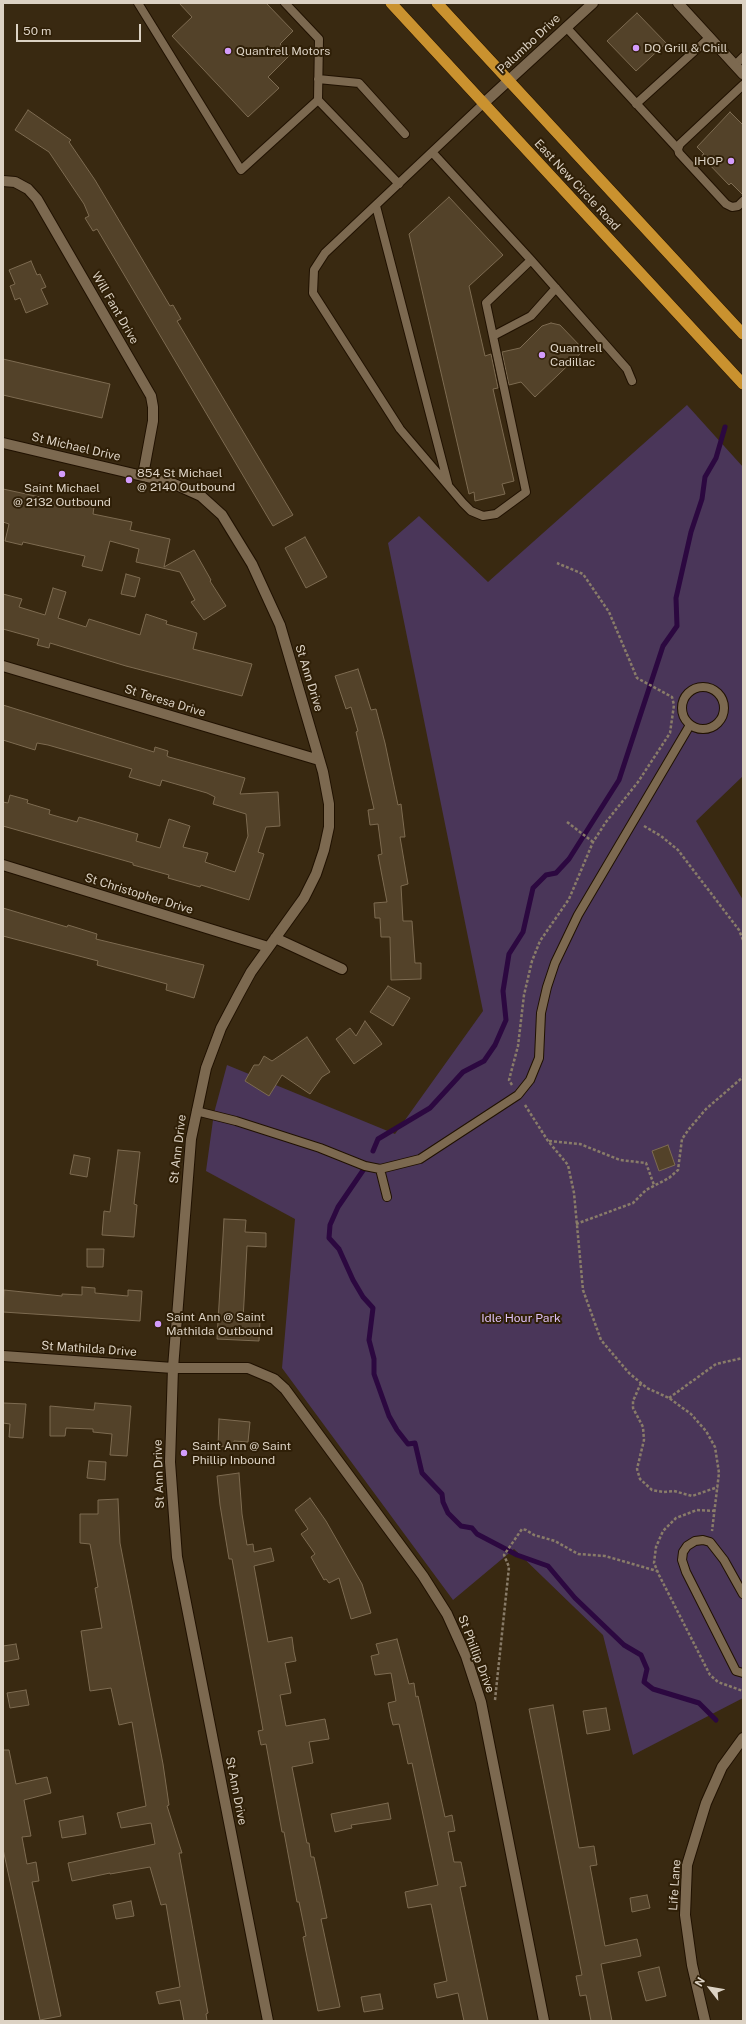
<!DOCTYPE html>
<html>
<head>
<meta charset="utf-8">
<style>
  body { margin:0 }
  #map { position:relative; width:746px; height:2024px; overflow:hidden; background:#392911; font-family:"Public Sans",sans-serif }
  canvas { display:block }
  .frame { position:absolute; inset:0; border:4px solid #dcd2c4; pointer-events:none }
  .north { position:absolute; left:690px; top:1968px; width:40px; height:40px; -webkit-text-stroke:3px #2f1f07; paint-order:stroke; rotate:301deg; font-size:11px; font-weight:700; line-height:16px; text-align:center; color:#dcd2c4 }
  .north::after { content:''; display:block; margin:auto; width:14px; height:18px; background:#dcd2c4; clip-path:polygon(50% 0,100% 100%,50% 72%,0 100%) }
  .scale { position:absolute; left:16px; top:24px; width:125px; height:18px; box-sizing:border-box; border:2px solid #dcd2c4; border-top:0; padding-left:5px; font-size:12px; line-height:14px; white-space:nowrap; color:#dcd2c4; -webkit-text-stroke:3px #2f1f07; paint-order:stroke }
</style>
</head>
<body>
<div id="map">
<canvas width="746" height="2024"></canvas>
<div class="frame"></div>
<div class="north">N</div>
<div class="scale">50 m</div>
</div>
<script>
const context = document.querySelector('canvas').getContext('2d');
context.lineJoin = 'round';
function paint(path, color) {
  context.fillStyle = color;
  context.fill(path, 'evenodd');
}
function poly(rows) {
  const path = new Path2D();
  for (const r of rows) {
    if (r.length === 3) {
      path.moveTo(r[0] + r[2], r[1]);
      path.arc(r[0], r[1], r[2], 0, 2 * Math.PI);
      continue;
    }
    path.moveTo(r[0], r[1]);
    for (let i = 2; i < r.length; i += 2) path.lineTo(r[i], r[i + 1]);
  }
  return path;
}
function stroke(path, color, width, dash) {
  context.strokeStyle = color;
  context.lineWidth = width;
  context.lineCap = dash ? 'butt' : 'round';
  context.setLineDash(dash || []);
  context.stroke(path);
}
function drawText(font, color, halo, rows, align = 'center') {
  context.font = font + ' "Public Sans",sans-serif';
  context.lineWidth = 4;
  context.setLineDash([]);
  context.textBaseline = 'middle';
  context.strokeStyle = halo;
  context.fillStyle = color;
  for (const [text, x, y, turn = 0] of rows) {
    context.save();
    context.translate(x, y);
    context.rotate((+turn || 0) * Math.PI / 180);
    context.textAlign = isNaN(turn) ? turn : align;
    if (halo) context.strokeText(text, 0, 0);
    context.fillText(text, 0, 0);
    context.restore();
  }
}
paint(poly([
  [687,405,743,467,743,776,696,821,743,900,743,1698,633,1755,603,1635,514,1549,453,1600,282,1368,295,1219,206,1171,214,1113,227,1065,395,1134,483,1011,388,543,419,516,488,582]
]), '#4a3659');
stroke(poly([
  [373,1151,378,1139,430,1108,463,1072,484,1061,495,1045,506,1020,503,991,509,954,523,932,533,888,546,875,556,873,569,859,619,780,663,646,677,626,676,598,691,532,702,499,705,477,716,458,725,427],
  [364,1169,338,1207,330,1225,329,1238,339,1249,353,1280,363,1297,373,1308,369,1340,374,1359,374,1374,389,1416,397,1430,408,1444,415,1443,422,1473,442,1494,443,1502,448,1513,461,1526,472,1528,477,1534,517,1555,548,1566,575,1598,624,1645,641,1655,647,1669,644,1682,653,1689,699,1703,716,1720]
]), '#2c0840', 5);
const building = poly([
  [179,3,266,3,293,31,280,44,290,55,268,77,279,88,248,117,172,36,192,17,179,3],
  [637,13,666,43,636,71,607,41,637,13],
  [28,110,71,140,69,142,95,180,170,306,173,305,181,319,177,321,293,515,273,526,97,229,93,231,85,218,89,216,84,204,49,152,15,130,28,110],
  [730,112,743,125,743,195,731,183,729,185,705,160,702,155,704,154,697,147,730,112],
  [449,197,503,255,469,286,485,356,491,354,498,388,493,389,514,481,502,484,505,494,475,501,474,492,469,494,409,234,449,197],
  [31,261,37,275,40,274,46,287,41,289,48,304,26,313,20,298,15,300,10,286,15,284,9,270,31,261],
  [551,323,560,325,584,350,535,397,521,382,509,385,502,352,520,348,542,326,551,323],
  [3,359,110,384,102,418,3,395,3,359],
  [3,489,63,502,64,501,94,507,93,514,132,522,130,530,170,539,164,567,194,550,211,580,210,581,226,606,204,620,191,602,195,600,180,572,136,562,139,549,110,541,102,571,82,566,85,556,23,542,22,545,5,541,9,524,3,522,3,489],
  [305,537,327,577,306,588,285,548,305,537],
  [126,574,140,578,135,597,121,594,126,574],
  [53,588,66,592,58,618,86,627,89,619,140,635,146,614,167,621,166,624,197,633,193,649,252,664,242,696,126,666,50,643,49,648,37,645,39,639,3,629,3,594,22,599,19,607,45,615,53,588],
  [358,669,371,710,376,709,385,743,398,805,401,804,405,837,400,837,408,884,401,886,403,921,412,921,415,963,421,963,421,979,391,980,390,937,381,937,380,918,375,918,374,903,387,902,378,855,382,854,378,824,370,825,368,810,374,809,356,732,358,731,351,707,346,709,335,676,358,669],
  [3,705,154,752,155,747,168,751,167,756,169,757,245,778,240,794,278,792,280,826,266,827,258,852,264,854,249,900,201,885,200,887,168,878,169,875,133,865,133,863,3,826,3,802,8,803,10,795,28,800,27,803,50,810,49,814,77,822,79,817,138,834,136,841,160,848,169,819,190,826,183,847,208,853,205,862,235,872,248,836,246,814,213,804,215,797,207,793,162,780,160,786,129,777,132,769,48,745,37,743,35,750,3,740,3,705],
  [3,908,67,927,68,925,97,934,96,939,204,965,194,998,166,990,167,984,97,965,98,961,3,936,3,908],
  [388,986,410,998,393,1026,370,1012,388,986],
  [365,1021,382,1044,354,1064,336,1039,350,1028,356,1036,365,1021],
  [307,1037,330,1072,322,1077,310,1094,282,1075,269,1096,245,1081,254,1065,259,1065,264,1056,272,1061,307,1037],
  [668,1145,675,1165,659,1171,652,1151,668,1145],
  [118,1150,140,1152,134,1204,137,1205,134,1237,102,1235,104,1211,110,1212,118,1150],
  [74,1155,90,1158,87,1177,70,1174,74,1155],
  [224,1219,246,1220,245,1232,266,1233,266,1247,247,1246,243,1320,260,1321,259,1341,217,1339,224,1219],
  [87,1249,104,1249,103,1267,87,1267,87,1249],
  [82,1287,95,1288,95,1293,128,1296,128,1290,142,1291,140,1321,3,1312,4,1290,62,1296,62,1294,82,1295,82,1287],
  [3,1403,26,1404,23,1438,9,1437,10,1424,3,1423,3,1403],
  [95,1403,131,1406,127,1456,110,1455,112,1434,93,1432,93,1429,66,1428,65,1436,50,1436,50,1406,94,1410,95,1403],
  [219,1419,250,1422,248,1442,234,1441,234,1447,218,1446,219,1419],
  [89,1461,106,1462,105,1480,87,1478,89,1461],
  [239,1473,242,1514,247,1545,253,1544,254,1552,271,1548,274,1561,254,1566,268,1642,292,1637,294,1652,296,1661,285,1663,291,1693,280,1695,286,1726,325,1719,329,1739,309,1742,313,1763,292,1767,307,1843,309,1843,311,1857,314,1857,327,1918,321,1919,340,2007,318,2011,303,1937,306,1936,299,1902,297,1902,284,1832,282,1832,266,1744,261,1745,258,1731,263,1730,232,1559,229,1559,220,1505,217,1476,239,1473],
  [310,1498,326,1521,362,1584,371,1613,351,1619,339,1578,329,1583,326,1579,324,1580,311,1557,315,1554,301,1534,308,1529,295,1510,310,1498],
  [118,1499,120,1543,163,1764,169,1805,167,1806,182,1853,179,1853,208,2013,206,2014,207,2021,184,2021,180,2000,159,2004,156,1992,180,1987,166,1904,161,1905,150,1867,110,1874,110,1873,72,1881,68,1863,155,1844,151,1823,121,1828,117,1813,146,1806,132,1722,119,1725,111,1688,90,1691,81,1631,102,1628,95,1588,98,1587,90,1544,80,1543,80,1514,98,1514,98,1500,118,1499],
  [397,1639,409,1684,414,1683,416,1697,418,1696,445,1817,452,1815,455,1831,448,1832,454,1862,461,1862,466,1886,460,1887,488,2021,464,2021,458,1993,437,1998,434,1984,447,1981,431,1904,408,1908,405,1892,438,1885,412,1763,408,1764,399,1724,393,1725,391,1718,388,1703,396,1701,391,1673,375,1675,371,1656,379,1654,376,1644,397,1639],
  [16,1644,19,1659,3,1662,3,1646,16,1644],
  [26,1690,29,1705,10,1708,7,1693,26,1690],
  [553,1705,579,1848,594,1846,597,1865,590,1866,605,1946,637,1939,641,1956,601,1964,612,2021,591,2021,586,1995,580,1996,576,1976,582,1975,529,1709,553,1705],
  [606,1708,610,1730,587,1734,583,1711,606,1708],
  [3,1750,9,1750,16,1784,47,1777,51,1793,24,1800,31,1836,22,1837,27,1864,36,1862,39,1881,32,1882,61,2016,40,2020,3,1849,3,1750],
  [388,1803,391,1819,351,1825,352,1828,335,1832,331,1814,388,1803],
  [83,1816,86,1834,62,1838,59,1821,83,1816],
  [647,1895,650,1908,632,1912,630,1898,647,1895],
  [131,1901,134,1916,116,1919,113,1905,131,1901],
  [659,1967,666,1996,646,2001,638,1972,659,1967],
  [380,1994,383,2009,364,2012,361,1997,380,1994]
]);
paint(building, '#534229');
stroke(building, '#7d6b51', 1);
const service = poly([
  [138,3,241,170,318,100],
  [285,3,319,39,318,100,399,184],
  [566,27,678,149],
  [735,65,743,57],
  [318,79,359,83,405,134],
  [743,85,680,144,678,149,679,153,726,204,732,207,738,206,743,201],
  [484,103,325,253,314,270,313,293,400,429,463,503,471,511,483,516,496,514,526,492,486,303,531,260],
  [636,104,710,37],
  [432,152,531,260,627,369,632,381],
  [376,206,448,484],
  [493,336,531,316,556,288],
  [703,708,21],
  [196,1111,236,1121,320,1148,365,1166,380,1169,420,1159,518,1095,530,1080,539,1058,541,1013,547,987,555,963,578,915,690,725],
  [380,1169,387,1197],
  [743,1594,724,1560,710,1542,703,1540,695,1541,687,1546,683,1552,682,1560,686,1572,736,1671,743,1673]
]);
const minor = poly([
  [678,3,743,74],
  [3,181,15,182,28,189,37,199,151,396,153,407,153,421,143,475],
  [3,443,172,483,201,496,222,515,252,564,280,625,323,772,329,804,329,827,324,850,316,874,304,898,251,972,239,994,221,1028,206,1068,191,1139,173,1368,170,1462,177,1557,268,2021],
  [3,666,319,760],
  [3,865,268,947],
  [275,938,342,969],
  [3,1356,173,1368,248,1368,274,1379,285,1389,423,1576,447,1614,466,1656,481,1702,544,2021]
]);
const tertiary = poly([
  [484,103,593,3],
  [705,2021,692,1965,685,1915,687,1865,706,1803,722,1767,743,1738]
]);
const trunk = poly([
  [391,3,743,384],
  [437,3,743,334]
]);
stroke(service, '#201100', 10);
stroke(minor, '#201100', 12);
stroke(tertiary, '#201100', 12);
stroke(trunk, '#201100', 12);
stroke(poly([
  [567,822,593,842],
  [644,826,661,836,678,850,739,930,743,940],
  [512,1085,509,1080,518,1046,524,995,532,961,540,941,569,899,593,842,606,822,638,782,670,733,674,705,672,697,637,678,609,612,583,574,557,563],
  [525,1105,548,1141,568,1165,574,1193,583,1290,601,1340,629,1373,647,1388,669,1398,691,1414,706,1431,715,1447,719,1473,712,1531],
  [549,1141,580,1144,620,1160,646,1163,654,1185],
  [576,1224,633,1203,646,1190,669,1178,678,1170,682,1139,689,1129,706,1109,743,1077],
  [641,1383,633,1401,633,1408,643,1427,644,1440,637,1469,640,1479,652,1490,663,1492,674,1491,692,1496,718,1487],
  [669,1398,716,1364,743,1358],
  [715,1511,697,1510,676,1518,663,1531,656,1547,654,1563,659,1575,710,1675,718,1682,743,1691],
  [495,1700,509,1567,504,1555,522,1529,526,1530,534,1535,555,1541,578,1554,605,1556,657,1571]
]), '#897c69', 2.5, [3, 2]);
stroke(service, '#7c6950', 8);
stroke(minor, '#7c6950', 10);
stroke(tertiary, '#7c6950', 10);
stroke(trunk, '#ca922f', 11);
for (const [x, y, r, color] of [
  [636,48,4,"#d39cfc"],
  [228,51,4,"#d39cfc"],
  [731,161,4,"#d39cfc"],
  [542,355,4,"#d39cfc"],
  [62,474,4,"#d39cfc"],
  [129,480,4,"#d39cfc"],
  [158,1324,4,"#d39cfc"],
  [184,1453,4,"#d39cfc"]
]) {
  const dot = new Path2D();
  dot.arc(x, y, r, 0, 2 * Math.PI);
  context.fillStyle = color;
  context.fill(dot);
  stroke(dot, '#2f1f07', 1.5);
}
drawText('12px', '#dcd2c4', '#2f1f07', [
  ["Palumbo Drive",529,44,-43],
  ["East New Circle Road",577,185,47],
  ["Will Fant Drive",115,308,60],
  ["St Michael Drive",76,447,13],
  ["St Ann Drive",309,678,73],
  ["St Teresa Drive",165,701,17],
  ["St Christopher Drive",139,894,17],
  ["St Ann Drive",178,1149,-83],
  ["St Mathilda Drive",89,1349,4],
  ["St Ann Drive",159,1474,-92],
  ["St Phillip Drive",476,1654,69],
  ["St Ann Drive",236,1791,79],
  ["Life Lane",675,1885,-86]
]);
drawText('12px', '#dcd2c4', '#2f1f07', [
  ["DQ Grill & Chill",644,48],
  ["Quantrell Motors",236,51],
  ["IHOP",723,161,"right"],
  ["Quantrell",550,348],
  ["Cadillac",550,362],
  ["854 St Michael",137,473],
  ["@ 2140 Outbound",137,487],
  ["Saint Michael",62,488,"center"],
  ["@ 2132 Outbound",62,502,"center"],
  ["Saint Ann @ Saint",166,1317],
  ["Mathilda Outbound",166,1331],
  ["Saint Ann @ Saint",192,1446],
  ["Phillip Inbound",192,1460]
], 'left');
drawText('12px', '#dec1f6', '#2f1f07', [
  ["Idle Hour Park",521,1318]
]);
</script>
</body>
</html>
